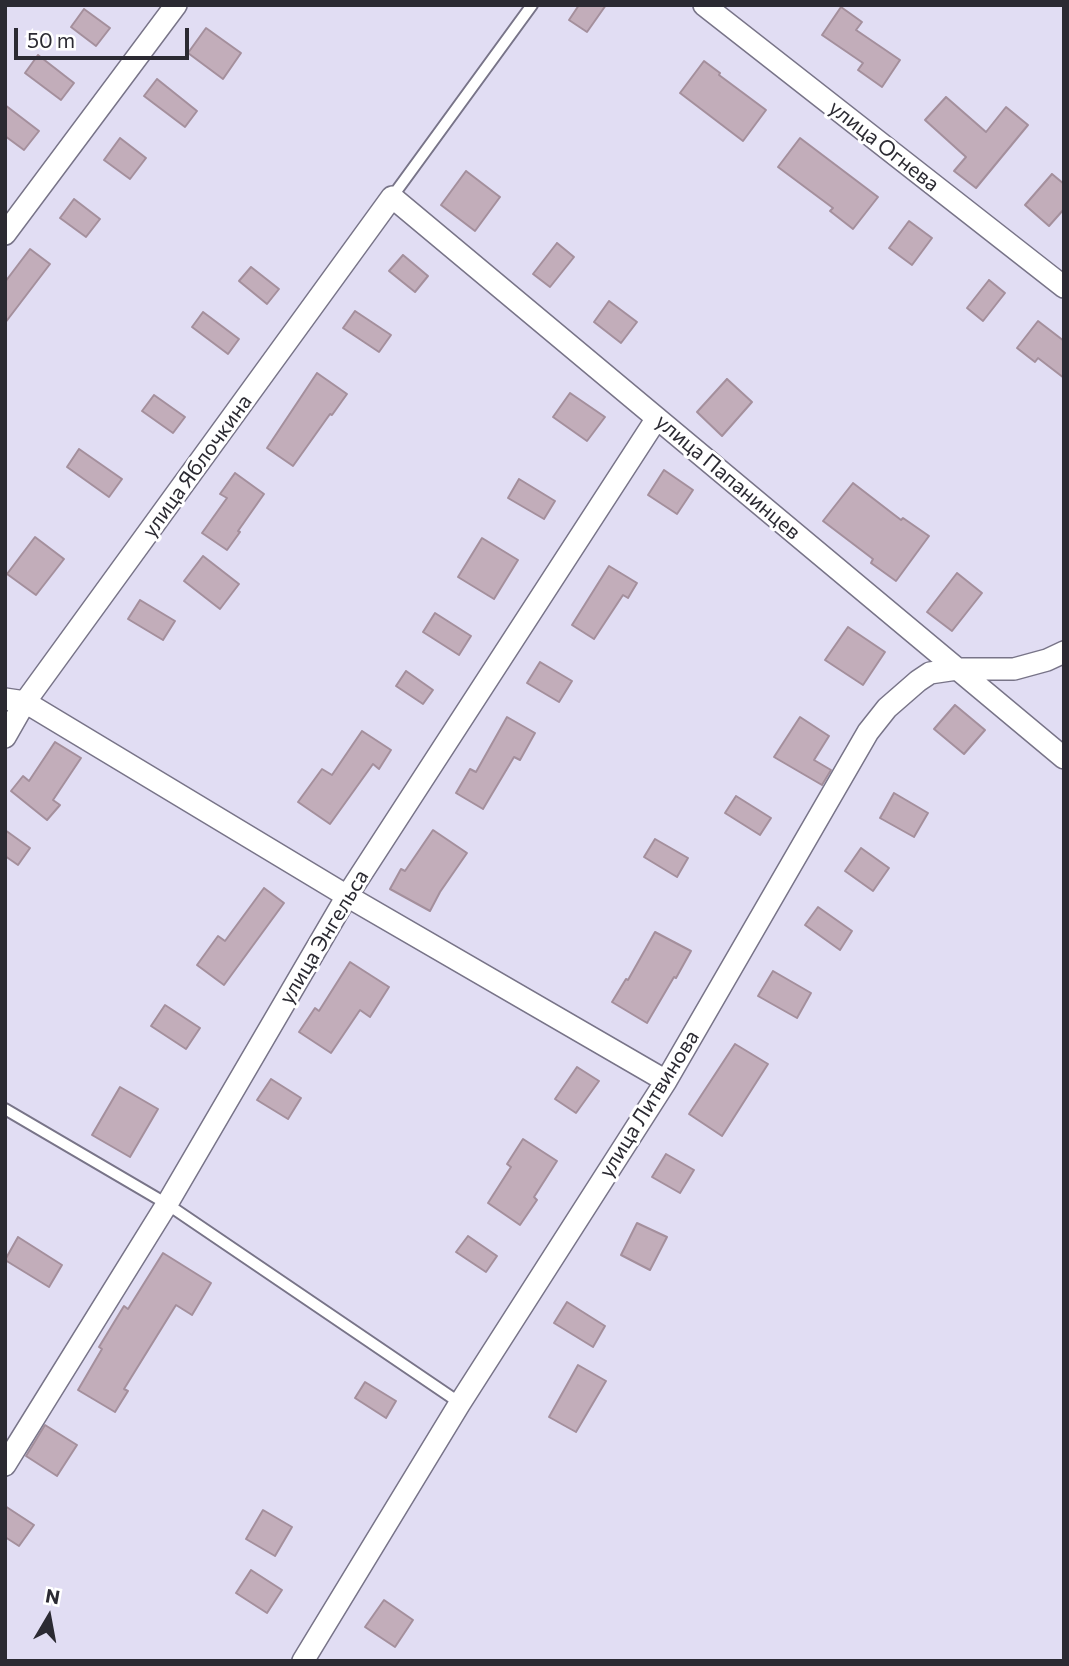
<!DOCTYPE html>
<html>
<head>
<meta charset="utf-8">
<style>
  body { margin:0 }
  #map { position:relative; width:1069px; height:1666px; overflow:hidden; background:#e1ddf3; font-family:Commissioner,sans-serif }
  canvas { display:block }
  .frame { position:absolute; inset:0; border:7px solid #2b2a32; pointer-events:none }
  .north { position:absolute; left:14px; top:1582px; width:70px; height:70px; -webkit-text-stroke:5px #fff; paint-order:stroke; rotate:10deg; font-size:19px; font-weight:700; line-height:28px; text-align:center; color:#2b2a32 }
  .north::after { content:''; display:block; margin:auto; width:24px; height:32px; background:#2b2a32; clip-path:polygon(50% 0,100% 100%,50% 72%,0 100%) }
  .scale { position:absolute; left:14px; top:28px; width:175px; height:32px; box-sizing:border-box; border:4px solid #2b2a32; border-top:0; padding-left:9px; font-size:21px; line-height:24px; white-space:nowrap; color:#2b2a32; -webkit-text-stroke:5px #fff; paint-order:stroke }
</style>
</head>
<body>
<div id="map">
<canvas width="1069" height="1666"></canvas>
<div class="frame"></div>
<div class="north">N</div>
<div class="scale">50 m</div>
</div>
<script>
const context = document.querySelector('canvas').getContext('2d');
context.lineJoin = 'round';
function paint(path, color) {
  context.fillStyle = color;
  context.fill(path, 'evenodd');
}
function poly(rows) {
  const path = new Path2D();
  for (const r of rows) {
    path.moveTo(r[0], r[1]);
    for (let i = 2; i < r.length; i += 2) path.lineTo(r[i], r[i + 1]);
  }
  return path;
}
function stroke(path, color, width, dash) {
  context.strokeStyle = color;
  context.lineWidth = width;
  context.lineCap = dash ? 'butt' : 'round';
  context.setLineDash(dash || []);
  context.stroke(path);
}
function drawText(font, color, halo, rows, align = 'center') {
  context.font = font + ' Commissioner,sans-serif';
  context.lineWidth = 6;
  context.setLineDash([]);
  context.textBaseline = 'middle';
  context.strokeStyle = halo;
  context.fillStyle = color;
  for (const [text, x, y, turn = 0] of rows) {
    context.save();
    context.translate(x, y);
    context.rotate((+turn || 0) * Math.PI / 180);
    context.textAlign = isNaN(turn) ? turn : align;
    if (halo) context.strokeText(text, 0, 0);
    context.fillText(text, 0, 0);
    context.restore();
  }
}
const building = poly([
  [579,5,606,5,587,32,569,20,579,5],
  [841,7,862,22,856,30,900,60,882,87,858,70,863,63,822,35,841,7],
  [84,9,110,28,96,46,71,27,84,9],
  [206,28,241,53,223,79,188,53,206,28],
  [38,55,74,83,61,100,25,73,38,55],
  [704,61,720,73,719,75,766,110,743,141,680,93,704,61],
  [157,79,197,111,185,127,144,96,157,79],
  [946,97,986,132,1006,107,1028,125,976,188,954,171,966,157,925,120,946,97],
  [5,105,39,131,24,150,5,136,5,105],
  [120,138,146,158,130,179,104,160,120,138],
  [800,138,878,197,853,229,830,211,833,208,778,167,800,138],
  [466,171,500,197,475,231,441,205,466,171],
  [1052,174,1064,184,1064,209,1049,226,1025,205,1052,174],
  [74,199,100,219,86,237,60,218,74,199],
  [909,221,932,238,912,265,889,248,909,221],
  [557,243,574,257,550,287,533,274,557,243],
  [30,249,50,264,5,323,5,282,30,249],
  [403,255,428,276,415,292,389,271,403,255],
  [251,267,279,289,267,304,239,281,251,267],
  [989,280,1005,293,983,321,967,308,989,280],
  [609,301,637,322,621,343,594,322,609,301],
  [355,311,391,335,379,352,343,328,355,311],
  [203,312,239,339,228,354,192,327,203,312],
  [1038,321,1064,341,1064,378,1038,358,1035,362,1017,348,1038,321],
  [317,373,347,394,332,415,330,414,293,466,267,448,317,373],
  [727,379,752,402,722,436,697,412,727,379],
  [570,393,605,417,587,441,553,417,570,393],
  [154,395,185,417,173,433,142,411,154,395],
  [79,449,122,479,109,497,67,467,79,449],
  [664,470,693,490,677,514,648,495,664,470],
  [235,473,264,494,238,531,240,532,227,550,202,533,227,498,220,494,235,473],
  [519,479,555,501,544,519,508,498,519,479],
  [853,483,901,520,903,518,929,536,896,581,871,563,873,559,823,521,853,483],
  [35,537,64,559,36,595,7,574,35,537],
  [482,538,518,560,494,599,458,577,482,538],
  [203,556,239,584,220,609,184,581,203,556],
  [609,566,637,583,628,598,623,595,594,639,572,625,609,566],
  [957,573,982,593,952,631,927,612,957,573],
  [140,600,175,621,163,640,128,619,140,600],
  [435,613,471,636,459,655,423,632,435,613],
  [848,627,885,652,863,685,825,660,848,627],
  [540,662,572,681,559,702,527,683,540,662],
  [406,671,433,690,423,704,396,686,406,671],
  [955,705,985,730,964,754,934,729,955,705],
  [507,717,535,733,520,760,514,757,483,809,456,793,470,769,476,772,507,717],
  [800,717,829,736,814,760,831,770,822,785,774,757,800,717],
  [362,731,391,750,379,769,373,764,330,824,298,802,322,769,332,775,362,731],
  [55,742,81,758,53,800,60,805,47,820,11,791,23,776,29,781,55,742],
  [894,793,928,813,914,837,880,818,894,793],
  [736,796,771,818,760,835,725,813,736,796],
  [5,830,30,848,18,865,5,856,5,830],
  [433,830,467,853,440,892,430,911,390,889,401,869,405,871,433,830],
  [655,839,688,858,677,877,644,857,655,839],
  [861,848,889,868,873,891,845,871,861,848],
  [264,888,284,903,224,985,197,965,218,936,225,941,264,888],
  [818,907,852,931,840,950,805,925,818,907],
  [655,932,691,951,676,978,674,977,647,1023,612,1002,626,979,628,980,655,932],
  [350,962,389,987,370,1017,360,1010,331,1053,299,1032,315,1008,319,1011,350,962],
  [773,971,811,993,797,1018,758,996,773,971],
  [165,1005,200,1028,186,1049,151,1026,165,1005],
  [735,1044,768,1064,722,1136,689,1114,735,1044],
  [577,1067,599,1081,576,1113,555,1099,577,1067],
  [271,1079,301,1098,288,1119,257,1100,271,1079],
  [120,1087,158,1109,130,1157,92,1135,120,1087],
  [523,1139,557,1161,534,1197,537,1200,520,1225,488,1203,511,1167,507,1164,523,1139],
  [666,1154,694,1170,680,1193,652,1177,666,1154],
  [637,1223,667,1237,650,1270,621,1255,637,1223],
  [468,1236,497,1256,486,1272,456,1252,468,1236],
  [18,1237,62,1265,49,1287,5,1260,18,1237],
  [163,1253,211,1283,192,1315,176,1305,124,1389,128,1391,115,1412,78,1390,102,1349,99,1347,124,1306,128,1309,163,1253],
  [567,1302,605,1326,593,1347,554,1323,567,1302],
  [578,1365,606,1381,576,1432,549,1417,578,1365],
  [365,1382,396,1401,386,1418,355,1398,365,1382],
  [45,1425,77,1445,57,1476,26,1456,45,1425],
  [5,1506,34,1525,19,1546,5,1537,5,1506],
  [263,1510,292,1527,275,1556,246,1539,263,1510],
  [251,1570,282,1590,267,1613,236,1593,251,1570],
  [384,1600,413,1620,395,1647,365,1627,384,1600]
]);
paint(building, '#c2adba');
stroke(building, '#a48f9c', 2);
const lane = poly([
  [392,197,532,5],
  [5,1109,167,1204,460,1403]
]);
const street = poly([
  [704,5,1064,287],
  [5,234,176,5],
  [5,699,25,702,347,896,666,1081],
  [5,737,25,702,392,197,1064,758],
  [5,1465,167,1204,347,896,657,418],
  [303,1661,460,1403,666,1081,868,732,887,708,918,681,930,673,957,669,1014,669,1047,660,1064,652]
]);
stroke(lane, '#787488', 14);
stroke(street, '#787488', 24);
stroke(lane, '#fff', 10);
stroke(street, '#fff', 21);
drawText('21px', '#2b2a32', '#fff', [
  ["улица Огнева",884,146,38],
  ["улица Яблочкина",197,466,-54],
  ["улица Папанинцев",728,477,40],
  ["улица Энгельса",324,937,-59],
  ["улица Литвинова",649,1104,-58]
]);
</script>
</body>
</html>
